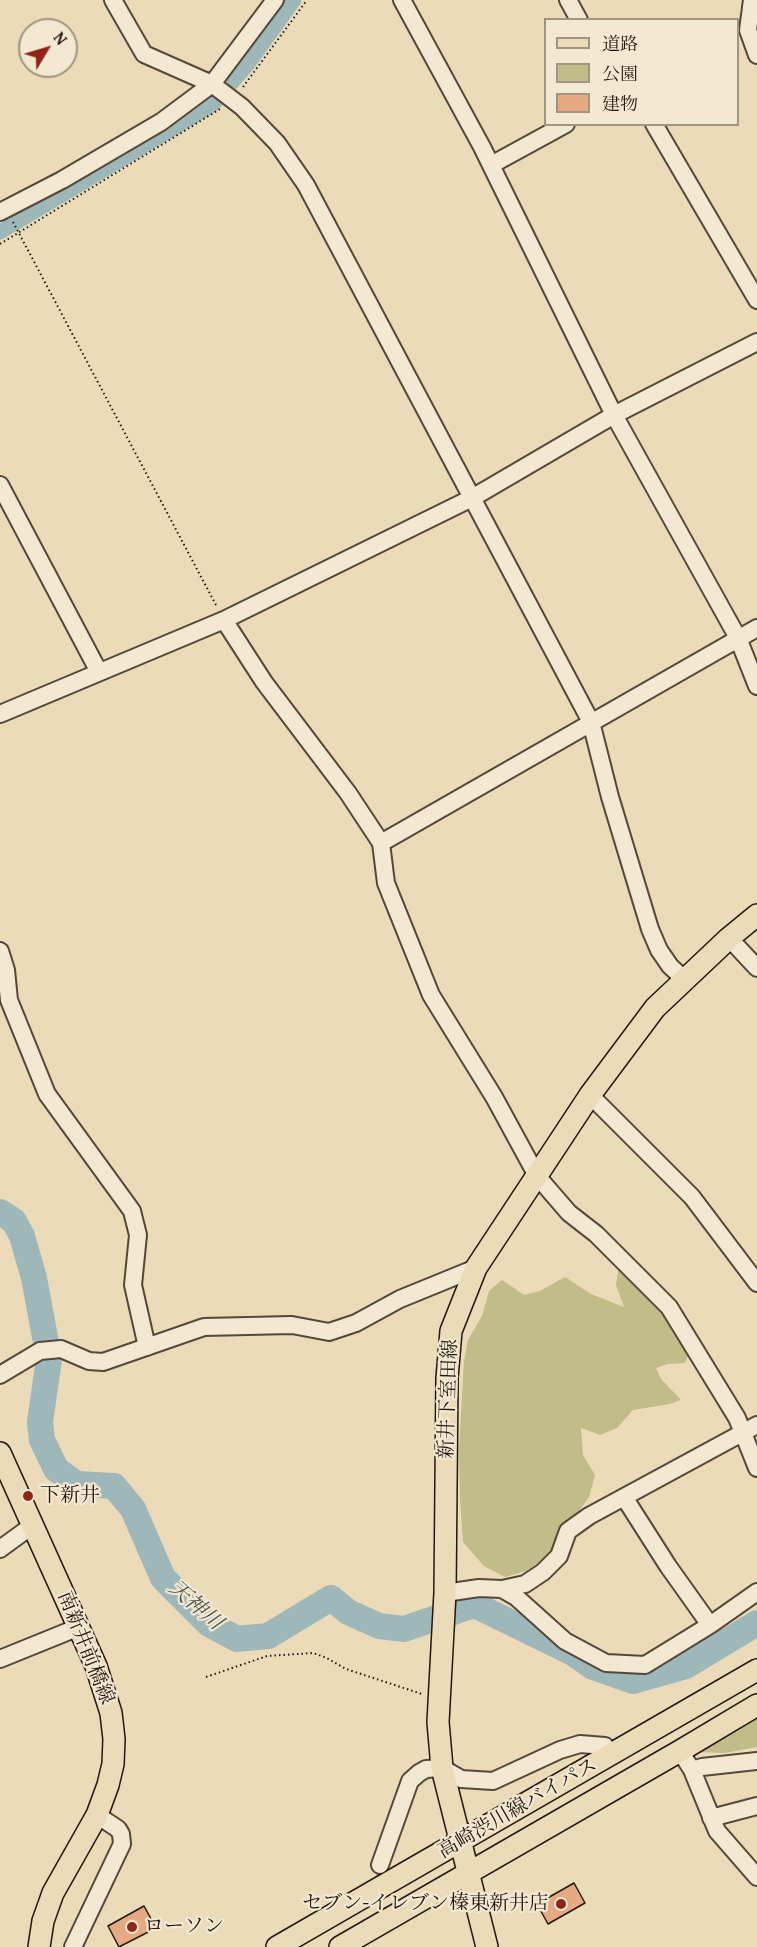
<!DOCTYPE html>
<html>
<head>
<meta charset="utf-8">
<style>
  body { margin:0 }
  #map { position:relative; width:757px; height:1947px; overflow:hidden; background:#ecdbb8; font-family:"Gentium Book Plus","Noto Serif JP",serif }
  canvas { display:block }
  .legend { position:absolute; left:544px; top:18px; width:195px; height:108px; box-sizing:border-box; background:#f3e8d1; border:2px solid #9f9583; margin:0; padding:8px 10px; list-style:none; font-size:18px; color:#22180f }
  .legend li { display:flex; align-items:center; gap:12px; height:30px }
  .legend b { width:30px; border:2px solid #9f9583 }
  .north { position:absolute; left:18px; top:18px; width:60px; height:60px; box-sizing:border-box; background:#f3e8d1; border:2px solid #9f9583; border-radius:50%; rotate:52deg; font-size:16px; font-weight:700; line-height:24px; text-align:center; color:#22180f }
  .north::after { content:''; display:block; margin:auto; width:21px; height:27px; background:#8f2418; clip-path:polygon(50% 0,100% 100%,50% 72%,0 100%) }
</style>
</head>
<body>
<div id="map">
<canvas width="757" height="1947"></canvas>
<ul class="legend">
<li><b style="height:8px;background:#ecdbb8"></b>道路</li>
<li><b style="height:16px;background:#c0bd89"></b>公園</li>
<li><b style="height:16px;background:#e5aa81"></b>建物</li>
</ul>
<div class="north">N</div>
</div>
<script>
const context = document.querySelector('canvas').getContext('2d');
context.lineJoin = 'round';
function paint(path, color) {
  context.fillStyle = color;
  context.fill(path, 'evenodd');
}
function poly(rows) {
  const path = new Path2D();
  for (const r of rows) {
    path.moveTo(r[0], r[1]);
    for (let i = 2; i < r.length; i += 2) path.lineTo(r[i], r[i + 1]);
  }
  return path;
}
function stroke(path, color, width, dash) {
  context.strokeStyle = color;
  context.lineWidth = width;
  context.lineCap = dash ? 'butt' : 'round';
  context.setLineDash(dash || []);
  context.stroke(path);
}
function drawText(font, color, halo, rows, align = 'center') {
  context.font = font + ' "Gentium Book Plus","Noto Serif JP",serif';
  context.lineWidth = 4.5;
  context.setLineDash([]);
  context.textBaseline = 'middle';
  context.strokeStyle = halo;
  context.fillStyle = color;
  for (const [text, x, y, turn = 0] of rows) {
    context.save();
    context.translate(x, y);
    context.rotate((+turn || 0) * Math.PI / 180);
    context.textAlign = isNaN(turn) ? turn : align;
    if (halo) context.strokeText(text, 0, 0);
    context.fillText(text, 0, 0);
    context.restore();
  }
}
paint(poly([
  [619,1266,631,1268,690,1351,685,1363,668,1364,656,1368,661,1379,681,1400,670,1404,633,1410,617,1428,600,1435,581,1428,583,1455,595,1475,589,1497,546,1557,526,1571,505,1577,484,1566,463,1542,460,1499,459,1449,464,1361,468,1340,482,1316,489,1291,502,1280,524,1295,540,1291,565,1277,591,1294,624,1307,616,1285],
  [757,1713,757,1747,725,1753,692,1752]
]), '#c0bd89');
stroke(poly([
  [0,232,212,105,247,65,294,0]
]), '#9eb8ba', 15);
stroke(poly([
  [0,1212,14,1221,22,1236,34,1278,49,1359,40,1422,42,1440,56,1469,76,1484,114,1486,133,1509,163,1578,209,1624,237,1639,268,1636,331,1598,348,1612,379,1626,404,1629,471,1606,479,1607,573,1653,593,1667,633,1681,686,1666,757,1623]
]), '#9eb8ba', 26);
const building = poly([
  [574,1883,585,1903,548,1924,537,1904,574,1883],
  [144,1906,156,1928,119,1947,108,1926,144,1906]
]);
paint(building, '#e5aa81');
stroke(building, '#22180f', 1.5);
const minor = poly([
  [113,0,144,54,212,84,242,107,277,143,306,185,591,722,610,797,650,929,659,950,670,966,684,979],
  [402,0,482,147,614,415,738,638,757,686],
  [568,0,579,20],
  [752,0,748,30,757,55],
  [654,124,757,300],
  [491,165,566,124],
  [0,212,62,180,161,122,212,84,275,0],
  [0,485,99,672],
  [224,620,264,682,348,793,381,843,386,883,431,995,494,1097,537,1176,569,1213,596,1234,669,1307,737,1418,757,1468],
  [0,714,224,620,472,498,614,415,757,342],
  [381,843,757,628],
  [729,938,757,968],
  [0,951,6,970,9,1000,47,1094,132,1211,138,1235,133,1285,147,1347],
  [590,1095,692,1197,757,1283],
  [0,1375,40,1351,61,1349,89,1361,103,1362,204,1327,292,1325,329,1332,356,1323,400,1299,476,1268],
  [624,1497,668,1566,710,1625],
  [0,1549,33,1525],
  [502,1589,525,1584,543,1572,559,1556,568,1531,589,1516,757,1425],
  [445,1593,479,1588,502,1589,516,1597,565,1641,606,1663,645,1665,710,1625,757,1592],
  [0,1659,79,1627],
  [680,1751,692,1770,717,1831,757,1877],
  [692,1770,702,1767,757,1761],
  [711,1818,757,1806],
  [380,1865,410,1781,419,1773,426,1769,442,1768,461,1779,493,1781,560,1750,580,1744,605,1746],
  [73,1947,122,1844,121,1834,118,1829,97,1815]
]);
const major = poly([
  [0,1453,96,1666,111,1713,114,1739,113,1764,108,1785,97,1815,53,1893,43,1921,39,1947],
  [277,1947,757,1670],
  [340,1947,680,1751,757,1705],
  [487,1947,442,1768,438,1722,445,1593,447,1378,451,1331,476,1268,590,1095,655,1008,729,938,757,915]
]);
stroke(minor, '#544939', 20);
stroke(major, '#22180f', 24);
stroke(poly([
  [243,87,307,0],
  [13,222,217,607],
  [0,244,220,109],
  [206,1677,267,1656,313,1653,327,1658,346,1669,422,1694]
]), '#22180f', 2, [1.5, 3]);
stroke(minor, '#f3e8d1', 16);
stroke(major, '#ecdbb8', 21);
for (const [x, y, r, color] of [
  [28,1496,6,"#8f2418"],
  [561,1904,6,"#8f2418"],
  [132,1927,6,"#8f2418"]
]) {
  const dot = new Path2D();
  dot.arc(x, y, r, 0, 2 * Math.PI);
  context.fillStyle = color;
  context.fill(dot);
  stroke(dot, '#f3e8d1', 2);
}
drawText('20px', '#22180f', '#f3e8d1', [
  ["新井下室田線",449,1399,-88],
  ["南新井前橋線",85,1648,68],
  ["高崎渋川線バイパス",518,1809,-30]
]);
drawText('20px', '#22180f', '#f3e8d1', [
  ["下新井",40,1496],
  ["セブン-イレブン榛東新井店",549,1904,"right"],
  ["ローソン",144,1927]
], 'left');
drawText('italic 21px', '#4d504b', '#f3e8d1', [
  ["天神川",195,1606,41]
]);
</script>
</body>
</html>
